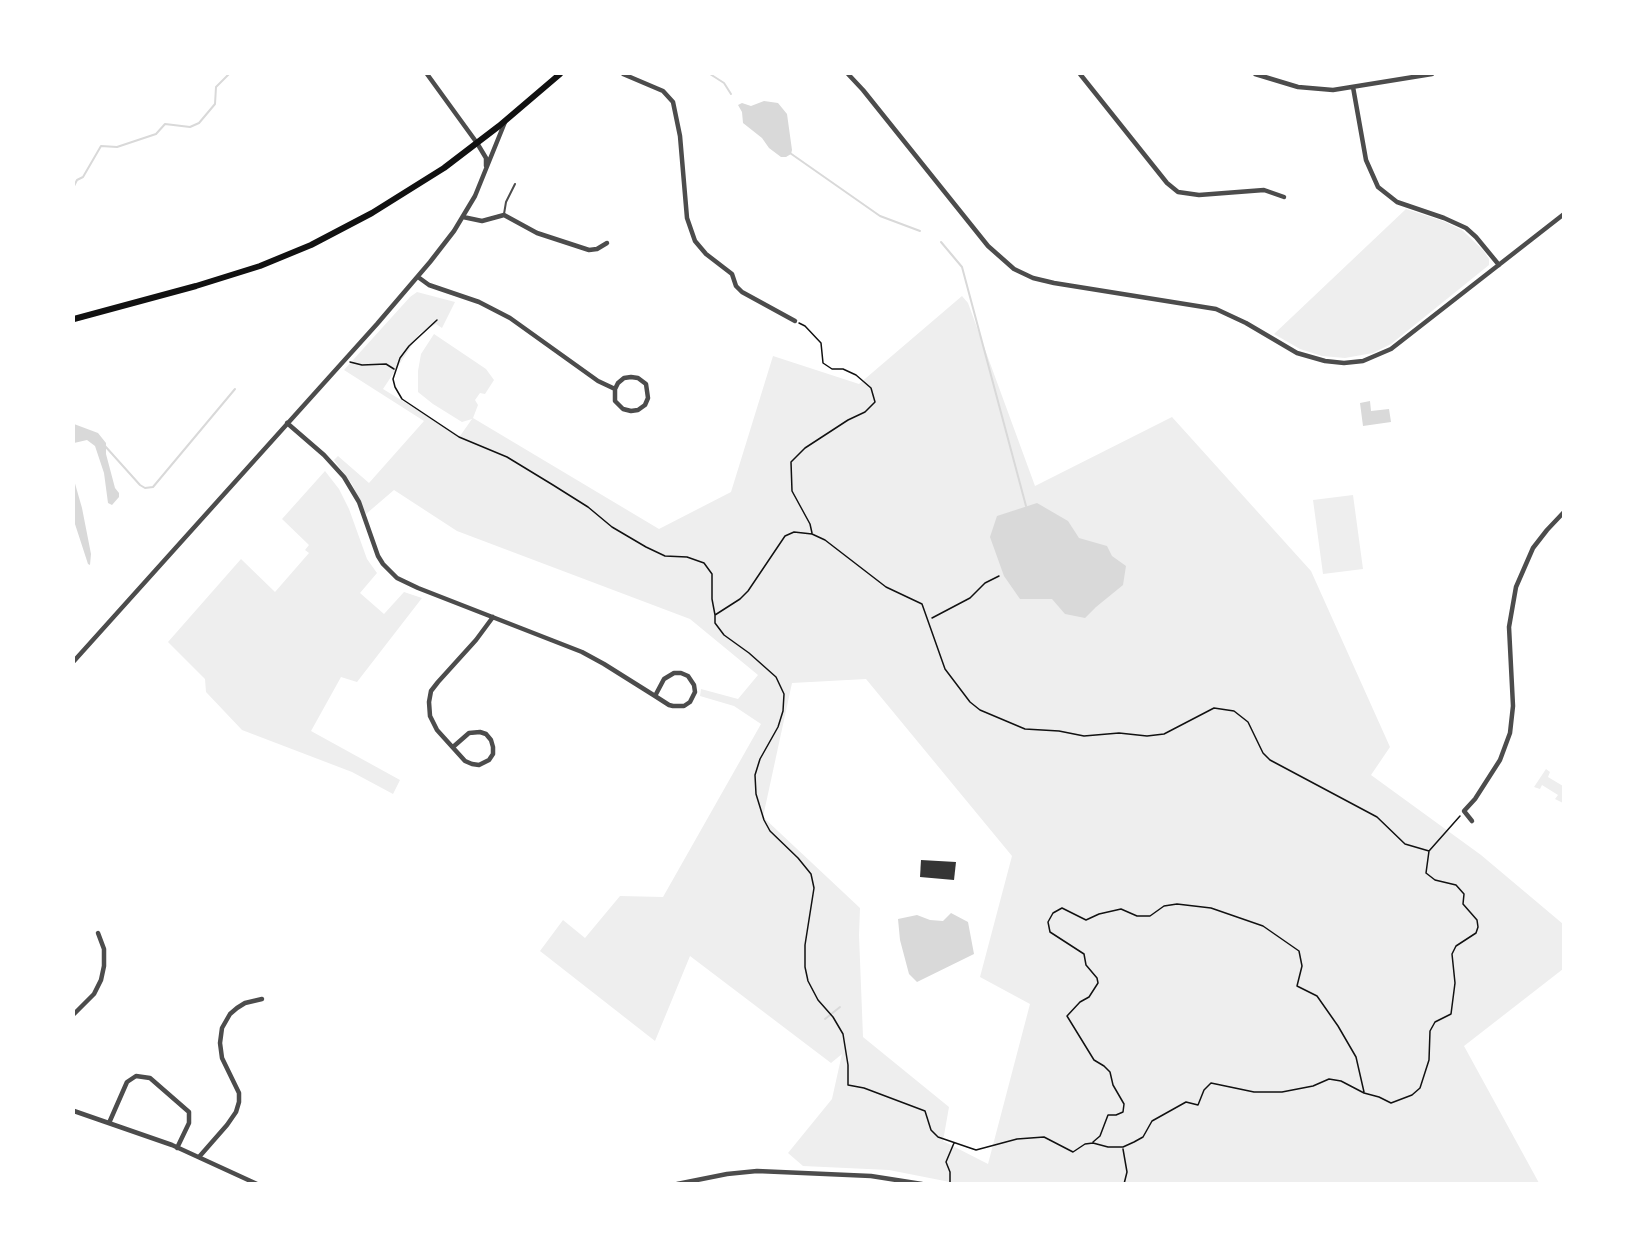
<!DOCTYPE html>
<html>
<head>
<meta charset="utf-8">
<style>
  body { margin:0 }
  #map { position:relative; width:1637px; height:1257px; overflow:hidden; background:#fff; font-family:"Golos Text",sans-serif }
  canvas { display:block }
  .frame { position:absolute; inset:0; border:75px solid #fff; pointer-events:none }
</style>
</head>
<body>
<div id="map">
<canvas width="1637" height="1257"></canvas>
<div class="frame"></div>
</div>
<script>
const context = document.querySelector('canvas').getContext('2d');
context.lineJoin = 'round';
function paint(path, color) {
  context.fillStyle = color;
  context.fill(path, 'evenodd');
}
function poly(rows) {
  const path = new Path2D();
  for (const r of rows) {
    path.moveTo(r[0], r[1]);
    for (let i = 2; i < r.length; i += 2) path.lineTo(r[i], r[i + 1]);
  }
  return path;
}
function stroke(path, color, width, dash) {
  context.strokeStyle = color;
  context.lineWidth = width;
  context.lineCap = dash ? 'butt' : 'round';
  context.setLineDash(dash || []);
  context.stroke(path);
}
paint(poly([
  [1406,209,1443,221,1462,230,1483,250,1489,259,1489,265,1391,344,1373,353,1345,358,1322,356,1300,349,1274,334],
  [417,292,455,302,442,328,436,324,420,333,383,389,460,436,472,419,462,422,433,404,418,392,418,371,421,354,434,334,486,369,494,380,485,394,480,393,475,400,478,405,473,418,659,529,731,492,773,356,859,384,962,296,968,303,1035,486,1172,417,1311,571,1390,747,1371,775,1481,855,1563,924,1563,969,1464,1046,1539,1183,960,1184,889,1170,803,1166,788,1153,832,1099,842,1054,831,1063,690,956,655,1041,540,951,563,920,585,938,620,896,663,897,761,724,734,706,700,696,701,689,738,699,758,675,690,619,457,531,394,490,366,514,352,484,334,460,338,456,369,483,424,421,344,370,410,297],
  [866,679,1012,856,980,977,1030,1004,988,1164,943,1141,949,1107,863,1037,859,935,860,908,763,817,792,683],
  [325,471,339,489,349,509,367,559,377,573,360,593,384,614,404,592,422,598,357,682,341,677,311,731,400,780,393,794,352,772,242,730,206,692,205,679,168,642,241,559,275,592,309,553,305,550,309,545,282,519],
  [1353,495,1363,569,1323,574,1313,500],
  [1546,769,1550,772,1548,777,1563,786,1563,803,1555,799,1558,795,1542,785,1540,789,1534,787]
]), '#eee');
paint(poly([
  [764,101,778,103,787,114,792,150,791,154,786,157,781,157,769,148,762,138,743,123,742,112,738,105,742,103,751,106],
  [1370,401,1371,411,1389,409,1391,422,1363,426,1360,403],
  [74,424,98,433,106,443,106,454,115,488,119,493,119,497,112,505,108,503,104,473,95,446,87,440,74,443],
  [74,480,82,508,91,554,90,565,88,564,74,521],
  [1037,503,1068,521,1079,538,1107,546,1112,556,1126,566,1123,585,1096,607,1085,618,1065,614,1052,599,1020,599,1004,576,990,537,997,516],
  [951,913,968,922,974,954,917,982,909,974,900,940,898,919,917,915,930,920,943,921]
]), '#d9d9d9');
stroke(poly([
  [710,74,724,83,731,94],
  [790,153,880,216,920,231],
  [74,186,77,180,83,177,101,146,117,147,156,134,165,124,190,127,199,123,215,104,216,87,229,74],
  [941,242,962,267,1026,506],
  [105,446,140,485,145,488,153,487,235,389],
  [825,1019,840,1007]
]), '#d9d9d9', 2);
paint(poly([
  [921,860,956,862,954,880,920,877]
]), '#353535');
stroke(poly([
  [437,320,409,346,400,358,393,379,395,387,402,399,459,437,507,457,553,485,588,507,612,527,646,547,665,556,687,557,704,563,712,574,712,599,715,615],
  [799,323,805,326,821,343,823,363,832,369,843,369,856,375,871,388,875,402,865,412,848,420,805,448,791,462,792,491,810,524,812,533],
  [350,362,362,365,386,364,394,369],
  [794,532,812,534,825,540,886,587,922,604,945,669,970,702,980,710,1025,729,1059,731,1084,736,1119,733,1147,736,1164,734,1214,708,1234,711,1248,722,1263,753,1270,760,1377,817,1405,844,1429,851,1426,873,1435,880,1456,885,1464,894,1463,904,1477,920,1478,927,1476,933,1456,946,1452,954,1455,983,1451,1014,1435,1022,1430,1031,1429,1060,1420,1088,1412,1095,1391,1103,1379,1097,1364,1093,1341,1081,1329,1079,1313,1086,1282,1092,1254,1092,1211,1083,1204,1090,1198,1105,1186,1102,1152,1121,1143,1137,1134,1142,1123,1147,1108,1147,1093,1143,1085,1144,1073,1152,1044,1137,1017,1139,976,1150,938,1137,931,1130,925,1111,864,1088,848,1085,848,1065,843,1034,833,1017,818,1000,808,981,805,967,805,945,814,888,811,874,798,858,770,831,764,820,756,794,755,775,760,759,778,727,783,711,784,694,776,677,749,653,724,635,715,623,715,615,740,599,748,591,785,536,794,532],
  [932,618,970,598,985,583,999,576],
  [1429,851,1460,816],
  [1093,1142,1100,1136,1108,1115,1116,1115,1123,1112,1124,1104,1113,1085,1110,1072,1104,1066,1094,1060,1067,1016,1080,1002,1089,997,1098,983,1097,978,1086,965,1084,954,1050,932,1048,922,1053,913,1062,908,1086,920,1099,914,1121,909,1137,916,1150,916,1164,906,1177,904,1211,908,1263,926,1299,951,1302,966,1297,986,1317,996,1338,1026,1356,1057,1364,1092],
  [1123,1149,1127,1172,1124,1184],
  [950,1184,950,1172,946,1162,954,1143]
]), '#111', 1.5);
stroke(poly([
  [504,214,506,202,515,184]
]), '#4c4c4c', 2);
stroke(poly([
  [427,74,477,143,486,158,486,166],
  [623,74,663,91,673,102,680,136,687,218,695,241,706,254,732,274,736,286,742,292,795,321],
  [848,74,863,90,988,246,1014,269,1033,278,1054,283,1216,309,1246,323,1297,353,1325,361,1344,363,1363,361,1391,349,1564,214],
  [1080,74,1167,183,1178,192,1199,195,1264,190,1284,197],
  [1255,74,1298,87,1333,90,1432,74],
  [1353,87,1366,160,1378,187,1397,202,1444,218,1466,228,1476,237,1499,265],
  [463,217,482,221,504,215,537,233,589,250,597,249,607,243],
  [418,277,429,285,479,302,510,318,598,381,615,389,615,401,623,409,631,411,638,410,645,405,648,398,646,384,638,378,631,377,624,378,618,383,615,389],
  [287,423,324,455,344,477,359,502,378,556,383,564,397,578,418,588,582,652,604,664,655,696,669,705,673,706,684,706,690,702,695,692,694,685,688,676,681,673,674,673,664,679,655,696],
  [74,661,377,324,430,262,454,231,475,196,505,122],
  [453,747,469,733,480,732,486,734,491,740,493,747,493,754,489,760,479,765,472,764,465,761,437,730,430,716,429,702,431,691,438,682,476,640,493,617],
  [1472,821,1464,811,1475,799,1500,760,1510,733,1513,706,1509,627,1516,587,1533,548,1547,530,1564,512],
  [74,1014,94,994,101,980,104,966,104,949,98,933],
  [74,1111,172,1145,257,1184],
  [109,1123,127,1082,136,1076,150,1078,189,1112,189,1123,177,1148],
  [199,1157,227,1125,236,1112,239,1102,239,1093,222,1058,220,1043,222,1028,230,1014,237,1008,245,1003,262,999],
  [677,1184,727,1174,757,1171,871,1176,922,1184]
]), '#4c4c4c', 4.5);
stroke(poly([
  [74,319,196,286,260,266,311,245,372,213,444,168,499,126,560,74]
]), '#111', 6);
</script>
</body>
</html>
